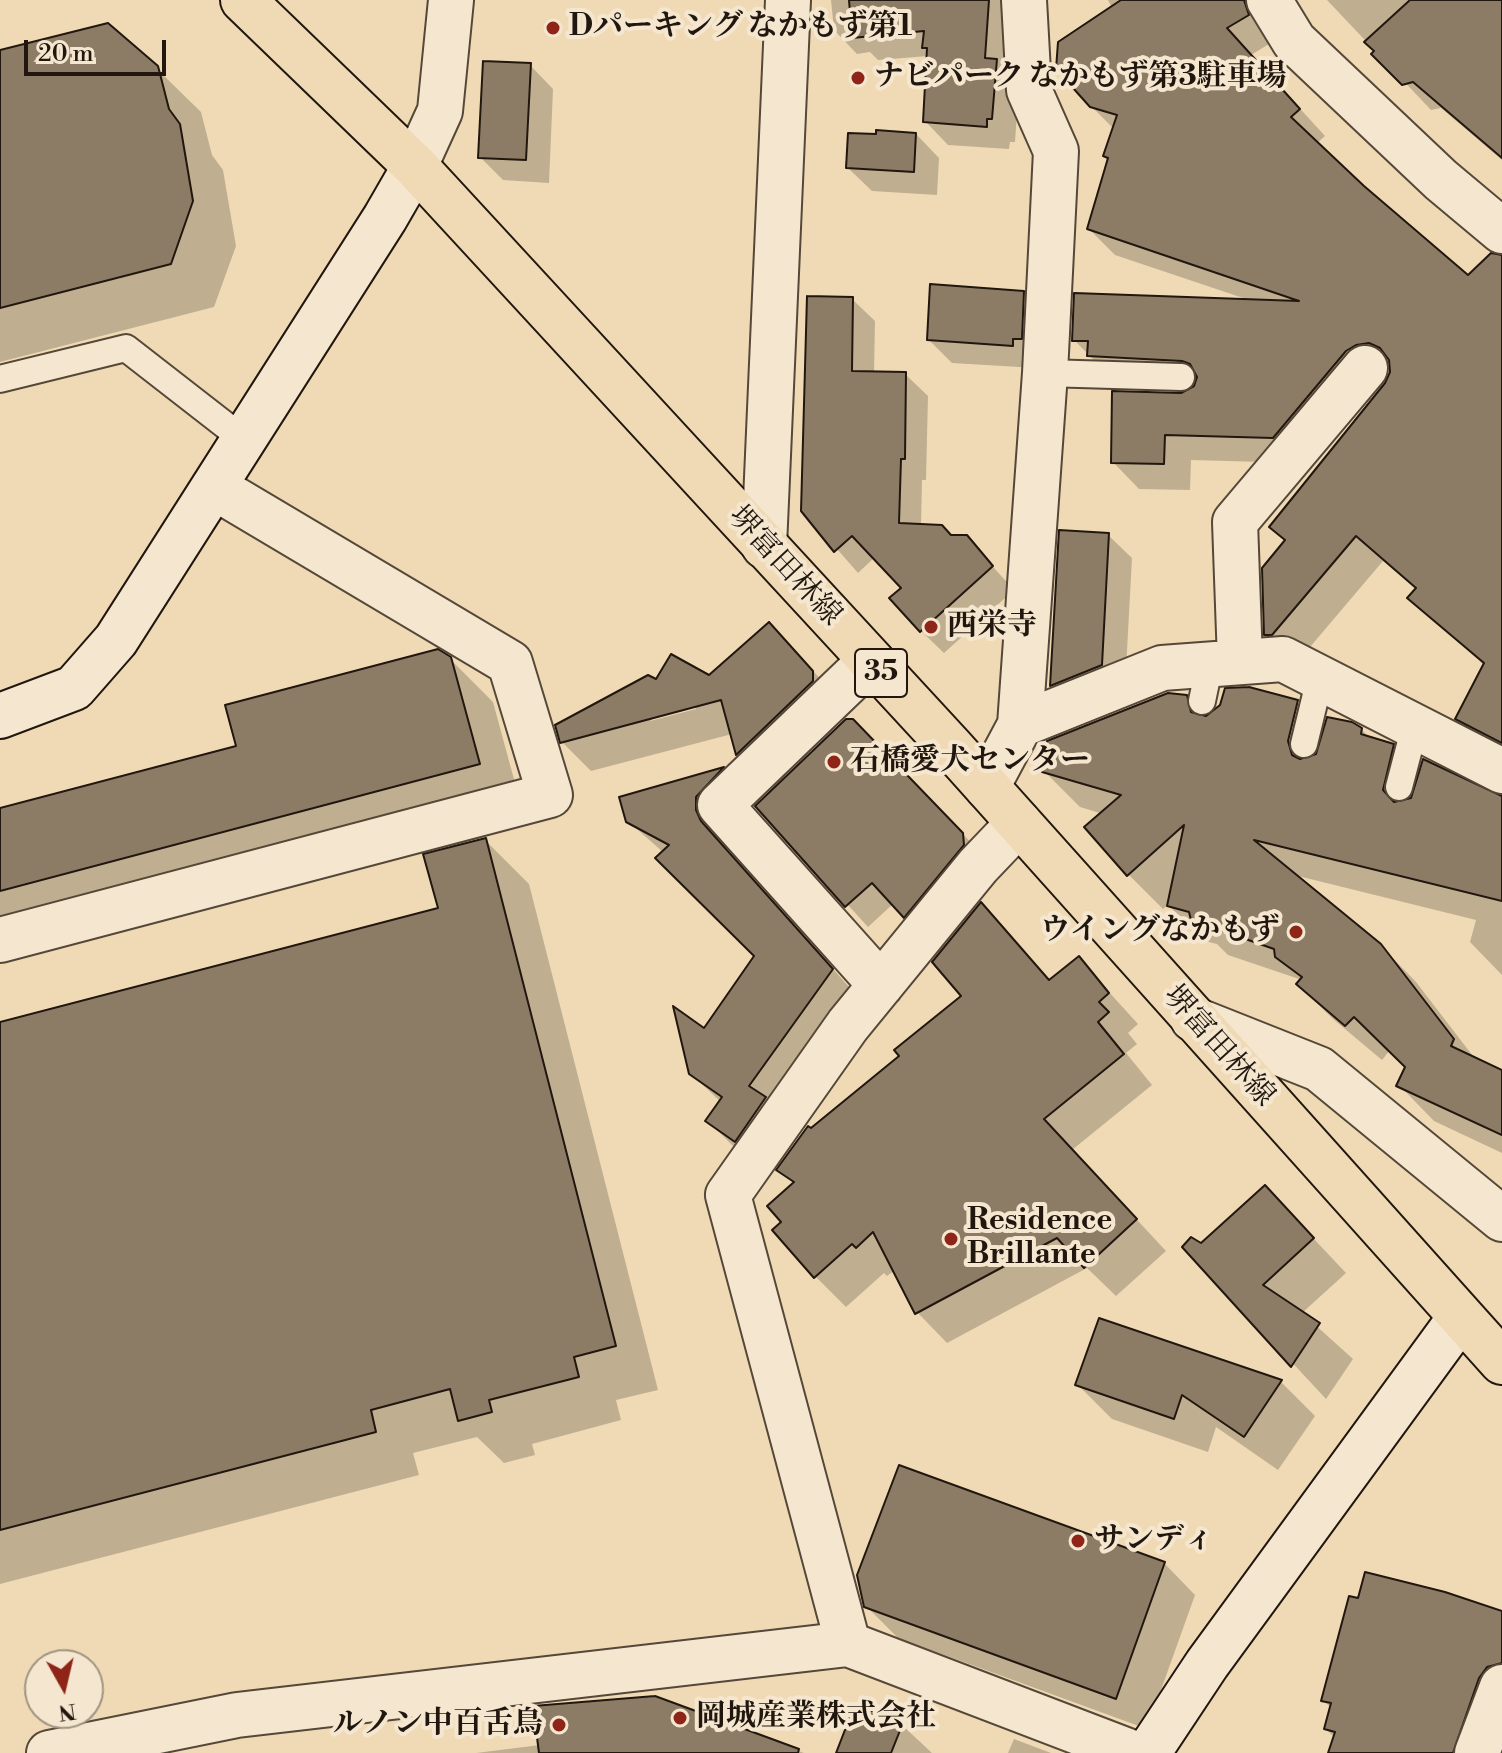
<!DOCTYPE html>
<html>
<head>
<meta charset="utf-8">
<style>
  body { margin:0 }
  #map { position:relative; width:1502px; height:1753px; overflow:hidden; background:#f0dab5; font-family:"Libre Bodoni",serif }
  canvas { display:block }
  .north { position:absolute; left:24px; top:1649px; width:80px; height:80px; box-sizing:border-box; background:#f5e7cf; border:2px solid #a09482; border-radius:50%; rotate:172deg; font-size:22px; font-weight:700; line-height:32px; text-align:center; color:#21170f }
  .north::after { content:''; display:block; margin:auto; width:28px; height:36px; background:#8f2418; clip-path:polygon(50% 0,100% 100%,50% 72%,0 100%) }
  .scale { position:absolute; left:24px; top:40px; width:142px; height:36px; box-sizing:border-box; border:4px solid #21170f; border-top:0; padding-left:10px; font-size:24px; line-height:28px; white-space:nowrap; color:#21170f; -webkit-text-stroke:6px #f5e7cf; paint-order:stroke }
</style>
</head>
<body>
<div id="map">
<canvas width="1502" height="1753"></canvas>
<div class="north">N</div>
<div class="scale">20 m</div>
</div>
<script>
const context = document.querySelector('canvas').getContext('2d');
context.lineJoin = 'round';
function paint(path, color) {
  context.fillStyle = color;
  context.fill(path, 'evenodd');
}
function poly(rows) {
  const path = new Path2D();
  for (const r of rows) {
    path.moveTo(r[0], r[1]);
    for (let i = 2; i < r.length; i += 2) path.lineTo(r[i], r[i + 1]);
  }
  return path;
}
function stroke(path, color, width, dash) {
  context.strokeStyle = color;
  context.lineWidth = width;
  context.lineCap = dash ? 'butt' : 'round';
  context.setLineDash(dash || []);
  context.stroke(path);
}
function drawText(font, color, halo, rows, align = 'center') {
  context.font = font + ' "Libre Bodoni","Noto Serif JP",serif';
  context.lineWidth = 8;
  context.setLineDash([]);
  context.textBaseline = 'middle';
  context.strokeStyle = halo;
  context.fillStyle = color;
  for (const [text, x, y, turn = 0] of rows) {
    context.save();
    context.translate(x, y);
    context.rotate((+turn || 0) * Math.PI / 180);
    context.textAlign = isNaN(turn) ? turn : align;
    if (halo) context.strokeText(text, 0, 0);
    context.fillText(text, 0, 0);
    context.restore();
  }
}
paint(poly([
  [831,0,1008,0,1019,84,1015,142,1010,142,1009,149,948,145,925,121,928,56,878,60,870,52,857,54,834,30],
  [1108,0,1242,0,1269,44,1251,55,1325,136,1316,144,1469,278,1502,256,1502,754,1484,745,1457,719,1485,666,1410,598,1417,590,1383,561,1299,660,1292,661,1266,634,1286,542,1271,527,1386,385,1392,369,1383,370,1300,463,1191,460,1190,490,1139,489,1113,462,1197,386,1115,381,1074,340,1249,300,1115,255,1089,229,1114,129,1091,106,1112,8],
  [1327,0,1502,0,1502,160,1441,108,1431,110],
  [0,52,156,68,201,112,212,155,223,170,236,246,214,307,0,362],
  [530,65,553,89,549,183,503,180,480,157],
  [916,134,939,158,937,195,872,191,848,168],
  [1023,293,1046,316,1036,368,952,363,929,340],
  [852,299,875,321,874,373,905,374,928,396,926,480,922,480,921,526,951,537,966,537,1014,590,944,653,921,631,904,588,875,557,858,573,803,510],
  [1061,532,1108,535,1132,558,1125,688,1075,708,1052,685],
  [798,654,841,702,766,783,738,754,732,734,591,771,562,742,657,682,709,677],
  [695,705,696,709,650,721,655,716],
  [450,659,493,702,518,794,0,945,0,810,238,747],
  [1186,697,1207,718,1297,702,1325,730,1361,729,1371,739,1393,746,1421,773,1502,798,1502,975,1470,942,1476,920,1294,875,1380,945,1416,982,1476,1060,1502,1072,1502,1153,1434,1121,1399,1085,1407,1067,1390,1050,1382,1060,1333,1019,1298,984,1302,980,1228,955,1217,944,1205,941,1168,905,1163,909,1128,874,1103,814,1080,807,1044,771],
  [874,742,984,856,926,937,893,904,868,927,758,806],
  [723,769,749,794,721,837,727,850,858,997,762,1166,734,1147,708,1121,721,1102,690,1073,705,1031,756,956,664,853,628,821,621,799],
  [485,840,529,884,658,1390,616,1400,621,1420,532,1444,535,1455,504,1463,477,1437,413,1453,419,1475,0,1584,0,1024,440,910],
  [981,905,1051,981,1078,958,1138,1024,1128,1033,1137,1044,1126,1053,1152,1085,1072,1150,1166,1251,1116,1296,1087,1268,947,1343,917,1312,895,1270,887,1276,884,1273,846,1307,816,1277,775,1230,784,1222,794,1184,779,1170,811,1130,902,1056,964,996],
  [1265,1187,1346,1273,1302,1313,1353,1359,1326,1399,1185,1247,1201,1246],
  [1101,1320,1281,1382,1315,1416,1278,1470,1216,1427,1208,1452,1112,1419,1078,1385],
  [1164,1563,1195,1595,1147,1729,898,1638,866,1606],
  [1502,1613,1502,1704,1485,1753,1330,1753,1335,1738,1326,1729,1331,1708,1323,1700],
  [652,1698,804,1753,476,1753,540,1745],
  [902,1725,932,1753,838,1753],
  [1014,1739,1051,1753,1008,1753]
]), '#0003');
const building = poly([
  [849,0,989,0,985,58,997,59,992,119,987,119,987,127,923,122,927,48,922,48,924,31,852,38,849,0],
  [1121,0,1244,0,1249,15,1227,28,1300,109,1291,117,1364,186,1468,275,1491,253,1502,255,1502,743,1455,719,1484,663,1407,598,1416,588,1356,536,1272,635,1264,635,1262,568,1285,540,1269,527,1385,383,1390,372,1389,360,1380,348,1369,343,1356,345,1346,351,1273,438,1165,435,1164,464,1111,463,1112,391,1181,393,1194,386,1197,377,1190,364,1182,361,1087,356,1088,341,1072,341,1074,293,1299,301,1087,229,1108,158,1103,156,1117,115,1090,107,1056,69,1058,42,1121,0],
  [1410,0,1502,0,1502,158,1413,82,1402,85,1371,54,1374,51,1364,42,1410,0],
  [108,23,158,66,169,109,180,124,193,201,171,264,0,308,0,50,108,23],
  [483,61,531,63,526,160,478,158,483,61],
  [876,130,916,133,914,172,846,168,848,133,876,134,876,130],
  [930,284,1024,291,1022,339,1013,339,1013,346,927,340,930,284],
  [807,296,853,297,852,371,906,372,905,459,901,459,899,523,942,525,951,535,967,535,993,566,920,632,889,598,901,588,852,536,834,552,801,511,807,296],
  [1059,530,1109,533,1102,665,1050,686,1059,530],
  [769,622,813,671,813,681,736,755,721,700,560,743,555,725,648,675,656,679,671,654,709,675,769,622],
  [438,649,451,657,480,764,0,891,0,808,236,746,225,705,438,649],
  [1249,687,1298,700,1288,741,1292,755,1300,759,1316,754,1327,717,1352,722,1362,728,1361,734,1394,744,1383,790,1394,802,1411,798,1423,759,1502,796,1502,901,1254,840,1381,944,1454,1039,1451,1046,1502,1070,1502,1135,1396,1086,1405,1067,1354,1017,1345,1026,1296,984,1302,977,1275,957,1274,949,1191,920,1189,912,1167,906,1184,825,1127,876,1084,827,1121,795,1042,772,1047,741,1168,693,1187,695,1191,712,1206,716,1220,705,1225,688,1249,687],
  [846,719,853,719,963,833,964,845,904,918,872,883,845,907,755,806,846,719],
  [724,767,696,797,696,810,701,821,833,969,749,1086,766,1097,735,1142,705,1121,722,1097,689,1074,673,1006,704,1028,754,956,655,858,669,845,626,822,619,797,724,767],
  [486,838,616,1346,574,1357,579,1377,489,1400,492,1412,458,1421,450,1389,371,1410,376,1432,0,1530,0,1022,438,908,423,854,486,838],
  [981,902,1049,980,1079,956,1109,993,1099,1002,1109,1012,1098,1022,1124,1054,1044,1119,1137,1219,1084,1268,1057,1238,915,1314,873,1232,856,1248,852,1244,814,1278,772,1230,781,1222,767,1206,794,1182,776,1170,808,1126,811,1128,899,1056,894,1050,961,996,932,962,981,902],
  [1265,1185,1314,1238,1263,1285,1320,1323,1291,1367,1182,1247,1191,1237,1201,1243,1265,1185],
  [1099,1318,1282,1380,1244,1437,1182,1395,1174,1419,1075,1385,1099,1318],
  [899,1465,1165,1562,1116,1699,864,1607,857,1575,899,1465],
  [1365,1572,1445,1592,1502,1611,1502,1663,1487,1667,1479,1678,1453,1753,1328,1753,1335,1732,1324,1729,1331,1703,1321,1701,1349,1596,1358,1598,1365,1572],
  [655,1696,799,1749,798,1753,539,1753,533,1706,655,1696],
  [855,1704,903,1723,891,1753,836,1753,855,1704]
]);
paint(building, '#8d7c65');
stroke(building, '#21170f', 2);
const lane = poly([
  [1045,373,1181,377],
  [0,379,126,348,243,439],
  [1202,701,1210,663],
  [1304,744,1320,678],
  [1399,787,1415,726]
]);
const street = poly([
  [1269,0,1294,41,1441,180,1502,231],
  [415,166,440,111,451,0],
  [764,546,788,0],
  [870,661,720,805,881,985],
  [1240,661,1235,522,1365,368],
  [1020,725,1162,668,1283,659,1502,771],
  [987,787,1020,725,1045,373,1056,151,1029,90,1024,0],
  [0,940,550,795,510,663,214,487],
  [1193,1019,1319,1069,1502,1219],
  [848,1644,728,1195,848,1025,978,866,1019,823],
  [49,1753,237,1715,848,1644,1133,1753],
  [1477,1753,1502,1687]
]);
const secondary = poly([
  [0,716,74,688,116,640,385,218,415,166],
  [1148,1753,1207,1664,1460,1318]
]);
const primary = poly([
  [243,0,415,166,952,748,1502,1362]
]);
stroke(lane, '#554838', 30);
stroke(street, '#554838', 48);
stroke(secondary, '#21170f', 48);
stroke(primary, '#21170f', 48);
stroke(lane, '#f5e7cf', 26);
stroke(street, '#f5e7cf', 44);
stroke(secondary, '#f5e7cf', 44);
stroke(primary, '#f0dab5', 44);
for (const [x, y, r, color] of [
  [553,28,8,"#8f2418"],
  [858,78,8,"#8f2418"],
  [931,627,8,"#8f2418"],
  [834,762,8,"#8f2418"],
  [1296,932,8,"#8f2418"],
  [951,1239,8,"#8f2418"],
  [1078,1541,8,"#8f2418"],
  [680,1718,8,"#8f2418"],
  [559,1725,8,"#8f2418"]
]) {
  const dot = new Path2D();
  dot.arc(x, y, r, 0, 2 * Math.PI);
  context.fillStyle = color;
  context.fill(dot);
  stroke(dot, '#f5e7cf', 3);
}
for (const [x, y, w] of [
  [881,673,52]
]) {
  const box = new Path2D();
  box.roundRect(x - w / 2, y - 24, w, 48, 6);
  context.fillStyle = '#f5e7cf';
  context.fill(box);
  stroke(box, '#21170f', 2);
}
drawText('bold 28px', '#21170f', null, [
  ["35",881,673]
]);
drawText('bold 30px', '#21170f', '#f5e7cf', [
  ["Dパーキング なかもず第1",569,28],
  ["ナビパーク なかもず第3駐車場",874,78],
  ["西栄寺",947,627],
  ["石橋愛犬センター",850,762],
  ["ウイングなかもず",1280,932,"right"],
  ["Residence",967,1222],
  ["Brillante",967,1256],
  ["サンディ",1094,1541],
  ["岡城産業株式会社",696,1718],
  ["ルノン中百舌鳥",543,1725,"right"]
], 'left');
drawText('30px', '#21170f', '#f5e7cf', [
  ["堺富田林線",784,567,47],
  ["堺富田林線",1218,1047,48]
]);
</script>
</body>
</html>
